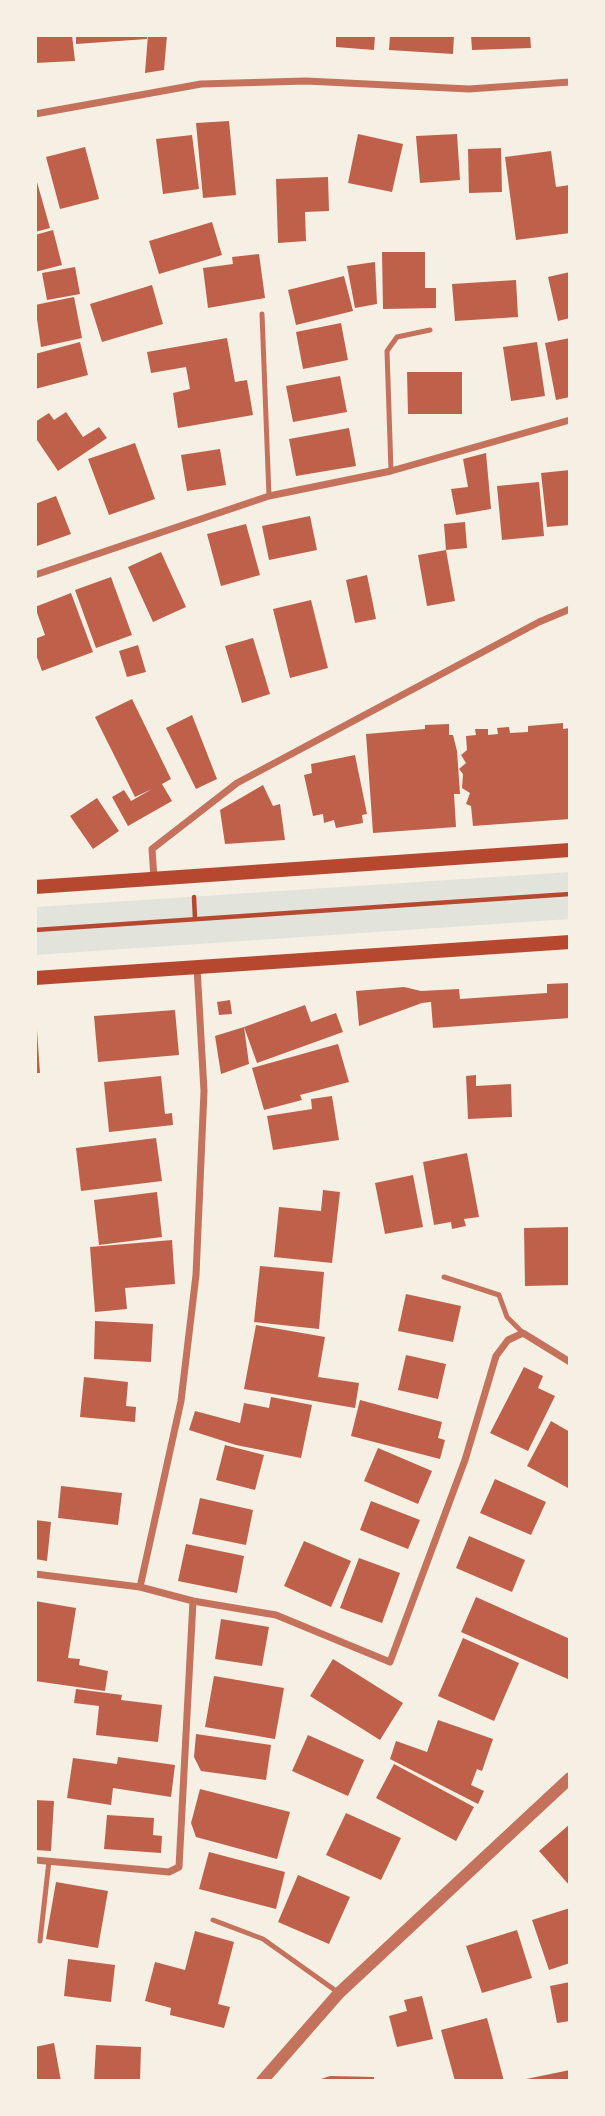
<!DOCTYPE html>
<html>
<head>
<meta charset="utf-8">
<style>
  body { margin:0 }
  #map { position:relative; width:605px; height:2116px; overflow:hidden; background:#f6efe4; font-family:"Exo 2",sans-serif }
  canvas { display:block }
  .frame { position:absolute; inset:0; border:37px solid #f6efe4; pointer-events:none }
</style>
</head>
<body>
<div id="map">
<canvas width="605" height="2116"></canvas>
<div class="frame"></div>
</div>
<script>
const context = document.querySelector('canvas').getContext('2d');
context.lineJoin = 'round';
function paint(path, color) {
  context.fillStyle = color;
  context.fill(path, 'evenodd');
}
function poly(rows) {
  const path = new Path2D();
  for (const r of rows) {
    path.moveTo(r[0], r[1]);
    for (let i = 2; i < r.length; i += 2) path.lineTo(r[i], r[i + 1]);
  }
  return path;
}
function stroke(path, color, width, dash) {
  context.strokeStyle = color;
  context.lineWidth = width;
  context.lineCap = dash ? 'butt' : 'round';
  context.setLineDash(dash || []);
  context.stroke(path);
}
paint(poly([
  [570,872,570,919,35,955,35,907]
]), '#e2e4dc');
paint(poly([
  [35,35,72,35,75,61,35,63],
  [76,35,147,35,147,39,76,44],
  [148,35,167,35,164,70,145,73],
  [336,35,375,35,374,50,336,47],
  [390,35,454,35,453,54,389,50],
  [471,35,530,35,531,48,472,50],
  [229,121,236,195,203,198,196,123],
  [358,134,403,144,392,192,348,183],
  [457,134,460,180,420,183,416,136],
  [192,135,199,189,163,194,156,139],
  [85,147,99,199,60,209,46,157],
  [501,148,502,192,469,193,468,149],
  [551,151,556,187,570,185,570,233,516,240,505,157],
  [35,175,50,228,35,232],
  [328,177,329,211,305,212,306,241,278,243,276,179],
  [212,222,222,255,159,274,149,241],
  [53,230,62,265,35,272,35,235],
  [382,252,425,252,425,288,436,288,436,308,383,309],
  [259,254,265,298,208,308,203,268,233,264,232,257],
  [375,262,377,304,355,308,347,266],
  [75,267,80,294,47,300,42,273],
  [570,272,570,318,558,321,548,277],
  [344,276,353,311,296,325,288,290],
  [516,280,518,317,455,321,452,284],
  [152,285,163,324,102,342,90,304],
  [74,297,82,338,41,347,35,305],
  [341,323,348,360,303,369,296,332],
  [227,338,235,382,247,380,253,415,178,428,173,393,190,389,186,367,151,373,147,352],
  [570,338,570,397,556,400,545,343],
  [80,342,88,375,35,389,35,354],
  [537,342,545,396,511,401,503,347],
  [407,372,462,372,462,414,408,414],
  [340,376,347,412,293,422,286,386],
  [66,412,83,437,99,427,107,438,58,471,35,437,35,422,49,413,54,420],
  [349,428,356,466,296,476,289,439],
  [135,443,155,499,109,515,88,459],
  [220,449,226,485,187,491,181,455],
  [486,453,491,509,456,515,451,489,468,487,463,459],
  [570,470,570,525,547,527,541,473],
  [539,482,544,536,502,540,497,486],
  [56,496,71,534,37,546,35,504],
  [310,516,317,550,269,560,262,526],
  [465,522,467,548,446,550,444,524],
  [246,524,260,575,221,586,207,534],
  [446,550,455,601,427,606,418,555],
  [161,552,186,607,153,622,128,567],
  [367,575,376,619,355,623,346,580],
  [111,577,132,635,96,648,75,590],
  [71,593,93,652,42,671,35,652,35,639,45,635,35,607],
  [311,600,328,668,290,678,273,609],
  [253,638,270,694,242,703,225,646],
  [138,645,146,672,127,677,119,651],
  [132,699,171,779,162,784,172,801,128,826,112,797,124,790,131,801,152,789,135,797,95,717],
  [192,715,217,779,196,789,166,728],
  [563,723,563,729,570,728,570,819,473,826,471,806,466,804,470,793,462,788,463,774,459,769,466,763,461,755,467,750,466,736,476,735,475,729,488,729,488,735,498,734,497,728,509,727,510,733,528,732,528,726],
  [449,724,449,735,453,735,457,751,460,794,454,794,456,827,373,833,366,734,425,729,425,725],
  [355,755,367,814,362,815,363,823,336,828,334,820,324,823,323,814,313,816,304,775,312,773,311,764],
  [263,785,273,806,280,804,285,840,225,844,220,810],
  [97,798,119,831,93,849,70,816],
  [570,983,570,1018,433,1028,431,1002,422,1003,359,1026,356,991,404,987,421,991,459,989,460,999,547,993,547,984],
  [230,1000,232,1014,219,1015,217,1002],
  [305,1005,311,1022,336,1013,343,1032,257,1063,244,1027],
  [175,1010,179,1055,98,1062,94,1016],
  [244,1027,249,1064,221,1074,215,1036],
  [35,1030,37,1030,40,1073,35,1073],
  [338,1044,349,1082,300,1095,302,1100,264,1110,252,1068],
  [476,1075,476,1086,511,1084,512,1117,468,1119,466,1076],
  [161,1076,165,1114,172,1113,173,1125,109,1132,104,1082],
  [332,1096,339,1140,273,1150,267,1116,312,1109,311,1099],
  [156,1138,162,1181,81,1191,76,1148],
  [467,1153,479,1217,464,1219,466,1226,452,1229,451,1222,434,1225,423,1162],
  [413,1175,423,1227,385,1234,375,1183],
  [323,1190,340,1192,332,1263,274,1257,279,1207,321,1211],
  [157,1192,162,1237,99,1245,94,1200],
  [570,1227,570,1285,525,1286,524,1228],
  [172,1240,175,1284,125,1288,127,1309,95,1312,90,1247],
  [260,1266,324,1272,319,1329,254,1322],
  [406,1294,461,1306,453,1342,398,1331],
  [95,1321,153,1324,151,1362,94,1359],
  [256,1325,325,1337,318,1377,359,1383,355,1408,244,1389],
  [406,1355,446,1364,438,1399,398,1390],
  [524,1367,543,1376,538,1388,555,1396,528,1451,490,1433],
  [84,1377,128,1382,126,1406,136,1407,135,1422,80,1417],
  [271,1397,312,1405,301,1458,236,1445,189,1430,195,1411,240,1423,244,1403,269,1408],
  [360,1400,442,1422,438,1438,445,1440,440,1459,351,1436],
  [551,1421,570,1432,570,1489,527,1466],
  [225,1445,264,1455,255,1490,216,1480],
  [378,1448,432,1471,418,1504,364,1481],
  [495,1479,546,1502,531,1535,480,1513],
  [61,1486,122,1493,118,1525,58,1518],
  [200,1498,253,1510,246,1545,192,1534],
  [371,1501,420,1520,408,1549,360,1530],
  [35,1520,51,1522,47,1561,35,1559],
  [469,1536,525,1560,512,1592,456,1568],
  [304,1541,351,1561,331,1607,284,1586],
  [186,1544,244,1556,237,1593,178,1581],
  [359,1558,400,1573,382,1623,340,1608],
  [476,1597,570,1639,570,1680,461,1632],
  [35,1601,76,1608,68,1658,80,1659,79,1665,108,1671,105,1691,35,1681],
  [221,1619,269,1627,262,1666,215,1659],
  [463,1638,519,1663,494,1721,438,1696],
  [333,1659,403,1703,380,1740,310,1696],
  [214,1676,284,1688,275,1739,205,1727],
  [76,1689,122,1695,121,1700,162,1705,158,1742,96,1735,99,1706,74,1703],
  [438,1720,493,1739,482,1771,477,1769,471,1785,484,1791,478,1804,390,1759,396,1741,427,1752],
  [196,1734,271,1745,266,1780,201,1771,194,1757],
  [308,1735,364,1760,348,1796,292,1771],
  [118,1757,175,1765,171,1797,113,1788,111,1805,67,1798,73,1758,117,1764],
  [394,1764,474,1807,456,1841,376,1798],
  [200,1789,290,1812,277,1859,196,1837,191,1823],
  [35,1800,54,1801,51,1851,35,1850],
  [346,1813,401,1838,381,1880,326,1855],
  [107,1815,154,1818,153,1835,162,1836,161,1853,104,1849],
  [570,1824,570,1886,539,1851],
  [209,1852,285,1872,276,1909,199,1889],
  [298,1875,350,1897,329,1944,278,1922],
  [56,1882,108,1891,98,1948,46,1939],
  [570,1908,570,1963,549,1970,532,1920],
  [517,1930,532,1978,482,1993,466,1946],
  [195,1931,234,1942,218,2004,230,2007,224,2028,170,2015,171,2008,145,2001,155,1962,185,1970],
  [68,1959,115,1965,111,2002,64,1996],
  [570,1982,570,2021,557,2023,550,1986],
  [422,1996,433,2039,397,2047,389,2016,407,2011,404,2000],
  [487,2018,504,2081,455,2081,441,2030],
  [54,2043,61,2081,35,2081,35,2047],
  [96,2045,141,2047,140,2081,94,2081],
  [570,2070,570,2081,521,2081,521,2080],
  [330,2076,374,2077,374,2081,315,2081]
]), '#bf614a');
stroke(poly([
  [194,897,195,919],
  [35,930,570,894]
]), '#b5482f', 4.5);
stroke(poly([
  [262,314,269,496],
  [391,471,387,351,397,337,430,330],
  [444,1277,499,1295,507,1317,523,1333],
  [213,1920,263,1939,339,1993],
  [40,1941,49,1861]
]), '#c5725c', 5);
stroke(poly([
  [35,114,201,84,306,81,469,89,570,82],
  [35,575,269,496,391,471,570,420],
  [154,878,152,849,237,783,539,622,570,609],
  [35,1574,140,1587,193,1601,276,1615,390,1662,465,1460,496,1356,508,1340,523,1333,570,1362],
  [140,1587,181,1401,196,1275,204,1091,197,967],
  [35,1860,169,1872,179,1867,193,1601]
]), '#c5725c', 7);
stroke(poly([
  [262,2081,339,1993,570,1778]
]), '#c5725c', 12);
stroke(poly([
  [35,887,570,850],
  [35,978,570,942]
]), '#b5482f', 14);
</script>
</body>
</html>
